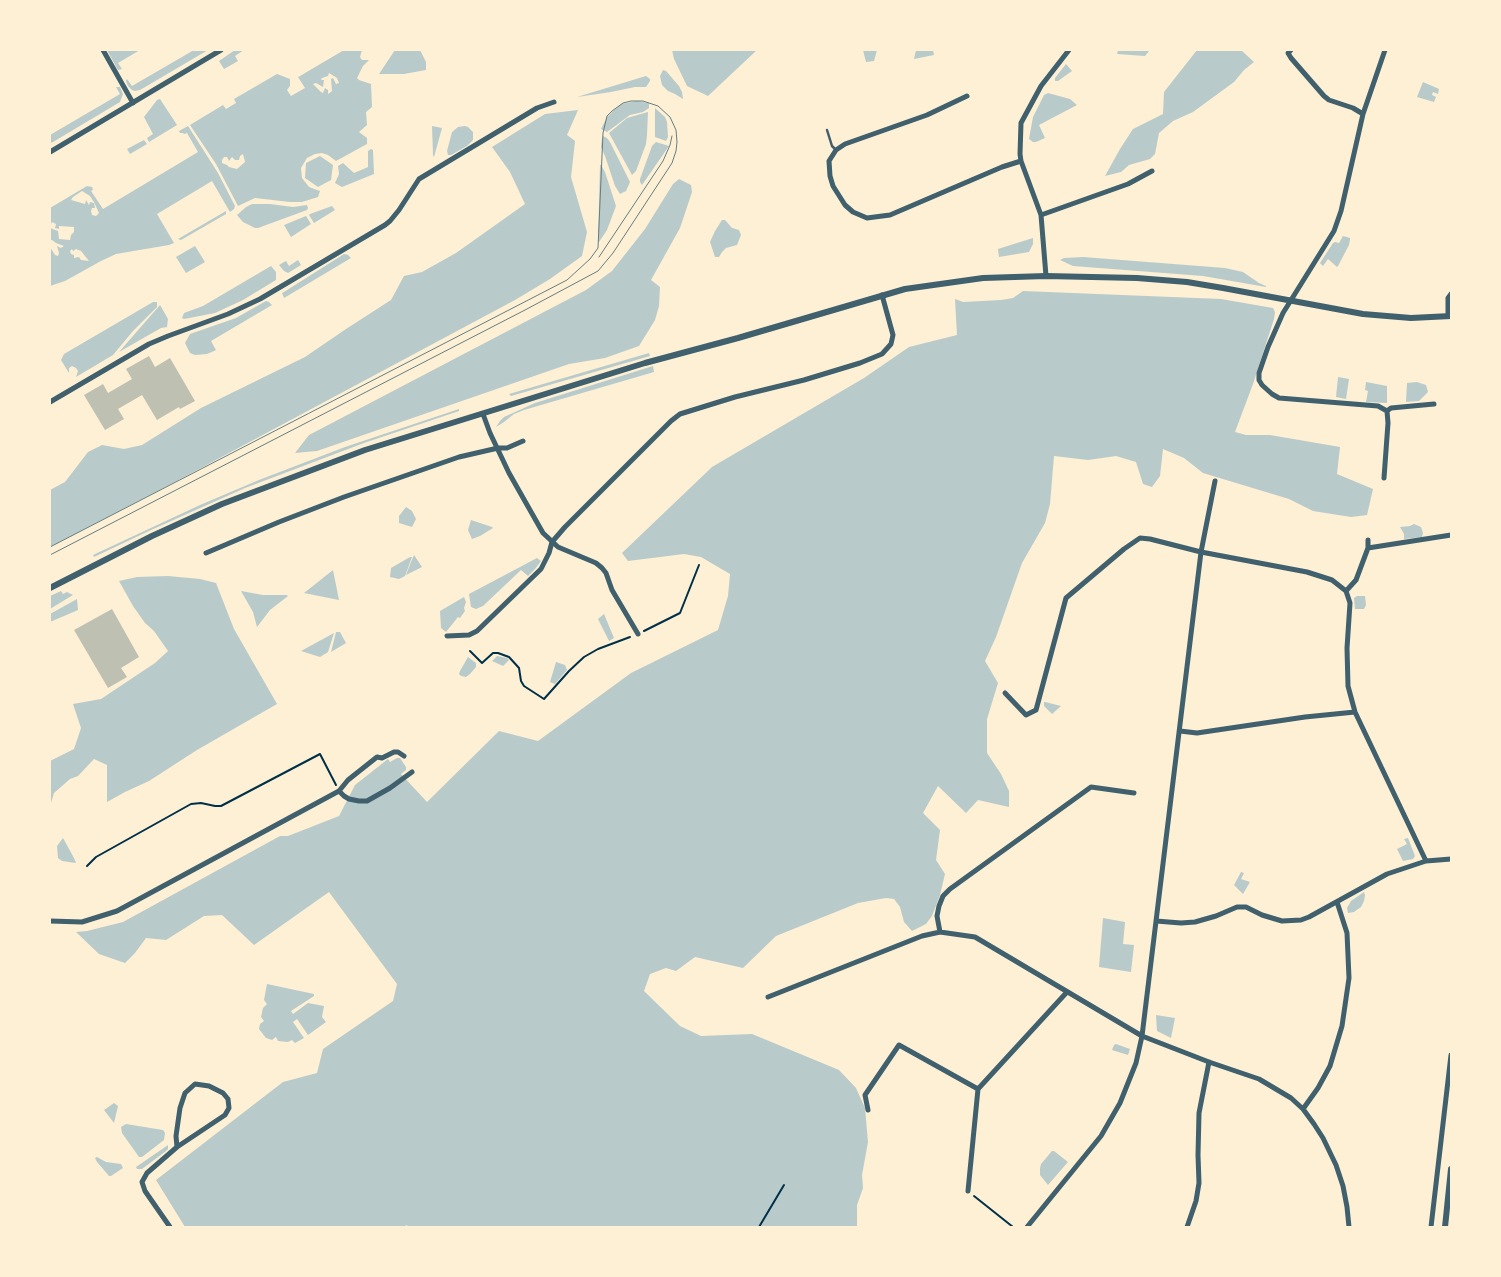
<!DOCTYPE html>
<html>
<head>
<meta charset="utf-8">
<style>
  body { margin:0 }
  #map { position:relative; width:1501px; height:1277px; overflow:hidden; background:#fdf0d5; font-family:"Fira Sans",sans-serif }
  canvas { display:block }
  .frame { position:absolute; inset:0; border:51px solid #fdf0d5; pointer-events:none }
</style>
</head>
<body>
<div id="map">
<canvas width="1501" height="1277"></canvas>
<div class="frame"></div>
</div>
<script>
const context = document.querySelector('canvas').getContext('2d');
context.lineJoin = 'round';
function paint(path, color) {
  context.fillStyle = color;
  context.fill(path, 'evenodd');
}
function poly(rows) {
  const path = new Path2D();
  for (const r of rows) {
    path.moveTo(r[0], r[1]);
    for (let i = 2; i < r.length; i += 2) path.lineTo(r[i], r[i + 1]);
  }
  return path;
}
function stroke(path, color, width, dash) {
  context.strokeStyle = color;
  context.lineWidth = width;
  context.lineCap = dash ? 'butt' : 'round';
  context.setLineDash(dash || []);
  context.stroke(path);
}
paint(poly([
  [107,50,140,50,118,63,122,69,118,70],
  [194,50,208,50,140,90,135,91,132,90,128,86,126,81,127,79,132,86],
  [235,50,244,50,235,56,238,61,224,69,219,61],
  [344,50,362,50,360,57,362,60,369,60,363,66,357,78,359,80,371,84,372,107,366,112,367,125,359,132,367,138,367,144,336,161,328,155,322,153,315,154,307,158,301,168,302,178,309,187,320,191,318,197,302,202,290,202,255,198,238,206,216,164,190,125,223,105,226,109,236,103,234,99,277,74,290,79,290,86,287,90,291,96,305,88,298,77,300,76],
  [329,73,337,78,339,83,336,84,333,78,331,79,332,91,328,94,328,90,325,88,323,93,321,92,313,84,316,83,323,87,324,80,321,80,322,78,328,76],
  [243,154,245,162,237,169,229,167,227,165,222,163,222,160,224,157,227,157,229,161,232,157,235,160,239,160,240,156],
  [395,50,420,50,426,62,426,70,404,74,379,74],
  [672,50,757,50,708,96,687,86,674,59],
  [863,50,877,50,874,61,866,62],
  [916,50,933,50,934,55,914,59],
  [1118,50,1150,50,1145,56,1117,54],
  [1197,50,1241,50,1254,62,1244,70,1234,82,1193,112,1173,121,1159,133,1155,154,1150,159,1129,165,1121,172,1105,176,1120,149,1133,129,1163,114,1164,92],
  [1066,64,1072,71,1058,81,1055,81,1055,78],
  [663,70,666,71,679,86,682,92,683,99,675,94,668,91,662,85,660,76],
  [646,76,650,79,650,81,646,87,635,87,611,92,577,97],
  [1423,82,1439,89,1438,94,1433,92,1432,95,1436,97,1434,102,1417,97],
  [116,87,120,87,123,94,120,102,53,142,50,143,50,135,120,94],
  [1048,93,1070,99,1077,105,1039,125,1045,138,1036,142,1033,142,1029,139,1033,117,1044,95],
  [160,99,177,125,149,142,147,138,153,134,144,117,157,100],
  [637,101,649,103,649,108,643,112,630,115,607,132,601,129,607,117,614,110,621,104],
  [655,108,665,117,667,122,668,137,666,141,655,137],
  [578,110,567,135,575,141,571,177,587,232,582,256,550,279,515,300,173,483,50,547,50,490,65,482,88,452,102,445,124,449,142,445,201,408,305,357,346,329,391,300,404,276,422,272,456,253,525,204,510,172,492,147,545,114],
  [648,112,647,135,646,144,636,171,632,175,609,133,627,118],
  [188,126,218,173,235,206,234,209,230,212,212,181,157,214,174,243,169,245,116,254,101,261,65,281,50,286,50,247,55,255,58,256,59,253,57,246,61,248,64,246,56,243,52,240,50,240,50,228,58,231,59,239,70,240,71,235,74,232,74,227,59,226,59,229,55,228,56,224,52,222,50,226,50,208,87,186,92,187,93,190,91,191,103,209,198,152,187,133,184,134,183,133,180,133,179,131],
  [82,191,90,196,94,202,99,213,96,216,92,215,91,211,92,208,95,208,94,203,90,202,89,205,86,200,85,204,71,200,73,197],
  [72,249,73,251,76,249,81,251,89,261,81,260,79,257,74,258,74,255,71,254,70,251],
  [432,126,442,128,434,157,433,155],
  [465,126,468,127,473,132,473,140,467,146,451,155,448,155,447,151,452,132,458,127],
  [603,136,607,138,610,142,630,182,626,191,620,194,615,186,605,156,601,147,602,138],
  [144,140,147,144,130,154,127,149],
  [656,142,669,146,642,185,640,182,640,179,652,146],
  [371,149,373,150,374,174,342,187,335,183,339,174,338,166,343,163,354,173,368,167,368,151],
  [320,156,333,165,331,180,318,187,305,178,306,163],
  [600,165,601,165,605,172,616,206,607,230,599,242,598,242],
  [679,179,691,185,692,192,680,228,651,280,660,287,659,306,655,320,639,346,605,358,569,364,317,451,295,453,309,435,586,290,612,271,645,229,673,184],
  [252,204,270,204,293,207,307,205,308,208,307,210,258,228,255,228,243,222,237,215,246,207],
  [332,206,335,210,314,223,309,215,310,214],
  [226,211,226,214,181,240,178,239],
  [306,216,311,224,291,237,284,225],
  [722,220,725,220,732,228,739,230,741,235,737,245,726,248,722,252,719,257,715,257,710,242,715,231],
  [1343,236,1350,238,1350,240,1349,245,1338,266,1337,267,1328,259,1323,266,1320,263,1333,243,1335,242,1339,243],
  [1033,238,1033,244,1029,252,999,257,998,249],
  [195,246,205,262,186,273,176,257],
  [344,254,348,255,351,258,284,298,282,293,284,292],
  [1083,257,1225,268,1243,272,1259,283,1266,286,1266,287,1203,276,1073,266,1060,260,1064,258],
  [298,260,301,265,288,273,284,271,279,265,286,261,289,266],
  [271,266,276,272,276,280,243,300,215,313,184,319,182,318,184,313,203,306],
  [1023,291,1221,299,1273,308,1275,312,1274,319,1253,384,1235,432,1246,435,1270,435,1340,447,1337,474,1373,489,1367,515,1351,517,1313,511,1289,499,1203,473,1184,458,1163,449,1160,476,1152,487,1143,484,1136,462,1116,456,1088,460,1054,456,1050,504,1045,523,1022,563,996,637,985,661,998,683,987,719,987,753,1001,774,1009,791,1009,807,978,800,966,813,938,786,923,813,940,830,936,860,945,874,940,895,932,916,926,924,912,931,904,922,900,907,894,899,886,898,858,903,776,936,743,968,695,957,676,971,666,968,650,974,644,991,680,1026,701,1036,752,1034,839,1070,856,1088,865,1108,868,1142,862,1175,863,1188,857,1205,857,1227,408,1227,407,1225,403,1227,185,1227,156,1180,283,1082,317,1073,323,1049,393,1001,397,984,329,892,254,945,222,915,204,916,166,940,146,938,135,953,125,963,99,954,76,932,87,931,123,922,280,836,288,836,339,816,355,785,388,759,390,762,397,758,400,758,406,767,406,770,401,774,427,802,499,731,538,741,631,673,718,630,728,596,730,574,701,557,684,554,628,561,622,553,712,467,864,378,909,347,957,335,955,299,963,302,1001,300,1013,298],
  [266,301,269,302,272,305,211,341,216,350,214,351,207,354,195,355,190,353,185,343,190,334,236,318],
  [153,302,157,302,157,307,133,331,113,355,76,377,78,371,76,368,72,366,69,368,69,373,61,360,64,354],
  [160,305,168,319,167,327,161,328,119,352],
  [649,353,650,356,511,396,509,394],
  [653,366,654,372,524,410,514,414,504,422,496,427,500,421,504,417,535,403],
  [1338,377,1349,379,1346,399,1336,397],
  [1366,382,1387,386,1387,403,1366,402,1368,391,1365,390],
  [1417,382,1426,385,1428,392,1419,401,1406,402,1407,383],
  [459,409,459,411,364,443,245,488,151,530,94,557,93,555,200,505,259,480,345,447],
  [406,507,412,511,416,519,412,527,399,523,399,516],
  [471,520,492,527,493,528,480,536,472,539,468,530],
  [1414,524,1421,527,1423,533,1422,537,1404,539,1404,534,1400,527,1410,526],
  [414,555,422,567,406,575,411,562],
  [410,557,412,557,405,576,399,579,390,577,391,568],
  [537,558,541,561,535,569,528,576,521,570,483,606,476,609,471,607,469,594],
  [333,570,339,600,304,593],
  [168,576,200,579,216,583,234,629,277,704,197,750,149,781,125,792,107,802,107,765,94,759,78,776,70,779,54,793,50,806,50,761,74,749,81,728,73,704,101,699,155,663,168,651,154,631,145,623,133,606,119,581,137,577],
  [61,591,63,594,67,592,73,595,50,609,50,596],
  [241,591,263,595,287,595,288,596,270,610,257,627,253,612],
  [1357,596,1365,596,1366,605,1364,609,1355,609,1354,598],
  [464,597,466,602,464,608,465,611,460,618,458,617,446,632,441,628,440,611],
  [77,599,78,610,50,622,50,614],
  [604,614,614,638,609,641,598,619],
  [336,632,340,632,346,643,331,652],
  [334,633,328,652,320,657,301,651],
  [497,656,507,658,509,660,503,666,492,661],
  [468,657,476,663,476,667,470,674,466,677,461,676,459,674,460,671],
  [556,662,565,665,567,670,555,684,550,682],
  [1044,702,1045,702,1061,706,1052,714,1044,706],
  [63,838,74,858,76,863,62,861,58,858,57,846],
  [1408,838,1415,856,1413,859,1403,861,1397,849,1407,844,1404,839],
  [1241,872,1244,873,1241,879,1250,882,1243,894,1234,885],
  [1364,892,1365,895,1364,901,1361,907,1354,912,1348,913,1347,908,1351,901],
  [1103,918,1125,922,1123,944,1134,945,1131,972,1099,967],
  [267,984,314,994,314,996,291,1011,293,1014,308,1003,324,1006,322,1017,326,1022,308,1035,297,1019,293,1022,304,1038,295,1043,292,1040,288,1042,278,1041,276,1037,272,1040,266,1038,259,1029,260,1024,264,1021,261,1017,263,1008,267,1004,264,1000],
  [1156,1015,1175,1018,1171,1038,1157,1031],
  [1116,1044,1130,1049,1128,1055,1112,1050,1114,1045],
  [114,1103,118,1106,114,1123,104,1110],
  [126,1124,163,1130,165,1133,164,1140,142,1157,139,1157,122,1133,121,1127],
  [168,1145,168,1149,166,1151,142,1169,137,1169,136,1167],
  [1052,1151,1054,1151,1068,1162,1048,1185,1040,1175,1040,1168,1041,1164],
  [97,1157,106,1162,121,1164,123,1168,111,1176,109,1176,97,1162,95,1158]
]), '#b9caca');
paint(poly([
  [149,356,155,367,170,358,195,401,180,409,179,407,157,420,142,395,118,409,124,419,105,430,84,395,103,384,108,393,132,379,126,369],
  [112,609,139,657,121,668,127,677,108,688,74,630]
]), '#bec0b2');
stroke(poly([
  [644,631,680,613,699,565],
  [470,651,482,663,493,653,498,653,509,657,519,668,521,681,524,686,544,699,569,671,584,657,598,649,630,637],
  [87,866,96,857,191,804,201,803,215,806,221,806,320,754,336,785],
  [974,1196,1013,1227],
  [759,1227,784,1185]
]), '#003049', 2);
stroke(poly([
  [827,130,832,146,836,150]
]), '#3f606c', 2.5);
stroke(poly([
  [103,50,133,103],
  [1291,50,1288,53,1291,58,1324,96,1329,100,1353,108,1363,114],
  [967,96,927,115,845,144,836,150,829,161,830,176,833,186,845,205,853,212,867,218,890,215,1002,167,1021,161],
  [50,152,221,50],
  [1041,215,1128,184,1152,171],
  [1046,276,1041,215,1021,161,1020,154,1021,123,1041,86,1069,50],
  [1448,316,1448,298,1451,294],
  [50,402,149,344,168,336,228,314,260,299,385,225,390,221,399,210,419,179,537,108,554,102],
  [1387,411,1391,408,1434,404],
  [483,414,490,433,509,473,543,533,558,547,596,563,602,568,606,573,612,590,638,634],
  [1384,478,1388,423,1387,411,1378,406,1279,398,1272,394,1262,385,1259,380,1259,373,1268,347,1283,313,1334,231,1341,211,1363,114,1385,50],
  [1368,540,1368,548],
  [206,553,279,522,344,497,459,457,498,448,507,448,523,441],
  [447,636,469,635,477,631,541,569,549,553,552,542,565,527,671,421,680,414,735,397,804,380,860,363,882,354,891,344,893,335,882,295],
  [1005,693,1026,715,1036,710,1066,598,1124,549,1140,538,1150,539,1201,552,1307,572,1332,580,1346,591],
  [1180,731,1197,733,1305,717,1355,712],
  [339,791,344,796,349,799,359,801,367,801,390,788,412,772],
  [1426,861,1355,712,1348,686,1347,648,1350,603,1346,591,1356,580,1368,548,1451,535],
  [50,921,82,922,117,911,339,791,348,780,377,757,382,758,394,752,398,752,404,756],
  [1156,921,1181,923,1195,922,1216,916,1237,907,1246,907,1262,915,1282,921,1301,920,1309,917,1387,874,1426,861,1451,859],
  [940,932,937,916,939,906,943,896,950,889,1091,787,1134,793],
  [768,997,922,936,940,932,975,937,1142,1036,1209,1062,1259,1079,1291,1098,1303,1109,1314,1124,1323,1138,1336,1165,1343,1186,1347,1207,1349,1227],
  [1303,1109,1318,1088,1330,1066,1342,1026,1349,978,1347,933,1337,902],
  [868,1110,865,1095,899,1045,978,1089],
  [968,1191,978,1089,1067,992],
  [170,1227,145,1191,142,1182,147,1173,177,1147,225,1115,229,1108,228,1099,223,1093,209,1086,195,1084,185,1093,180,1108,176,1136,177,1147],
  [1027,1227,1101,1136,1120,1103,1136,1063,1142,1036,1201,552,1215,481],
  [1187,1227,1196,1201,1199,1183,1198,1155,1199,1113,1209,1062],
  [1431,1227,1451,1055]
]), '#3f606c', 5);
stroke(poly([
  [50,588,152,536,222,504,365,450,645,363,738,338,905,289,983,278,1046,276,1137,278,1187,282,1223,288,1363,314,1411,318,1451,316],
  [1445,1227,1451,1169]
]), '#3f606c', 6);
stroke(poly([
  [599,257,663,161,670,145,672,136],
  [50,547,567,280,590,259,598,248,603,133,607,116,612,111,623,103,631,101,643,101,658,106,670,117,676,130,677,142,676,151,672,163,613,253,598,271,525,310,50,555]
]), '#657d81', 1);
</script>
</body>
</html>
